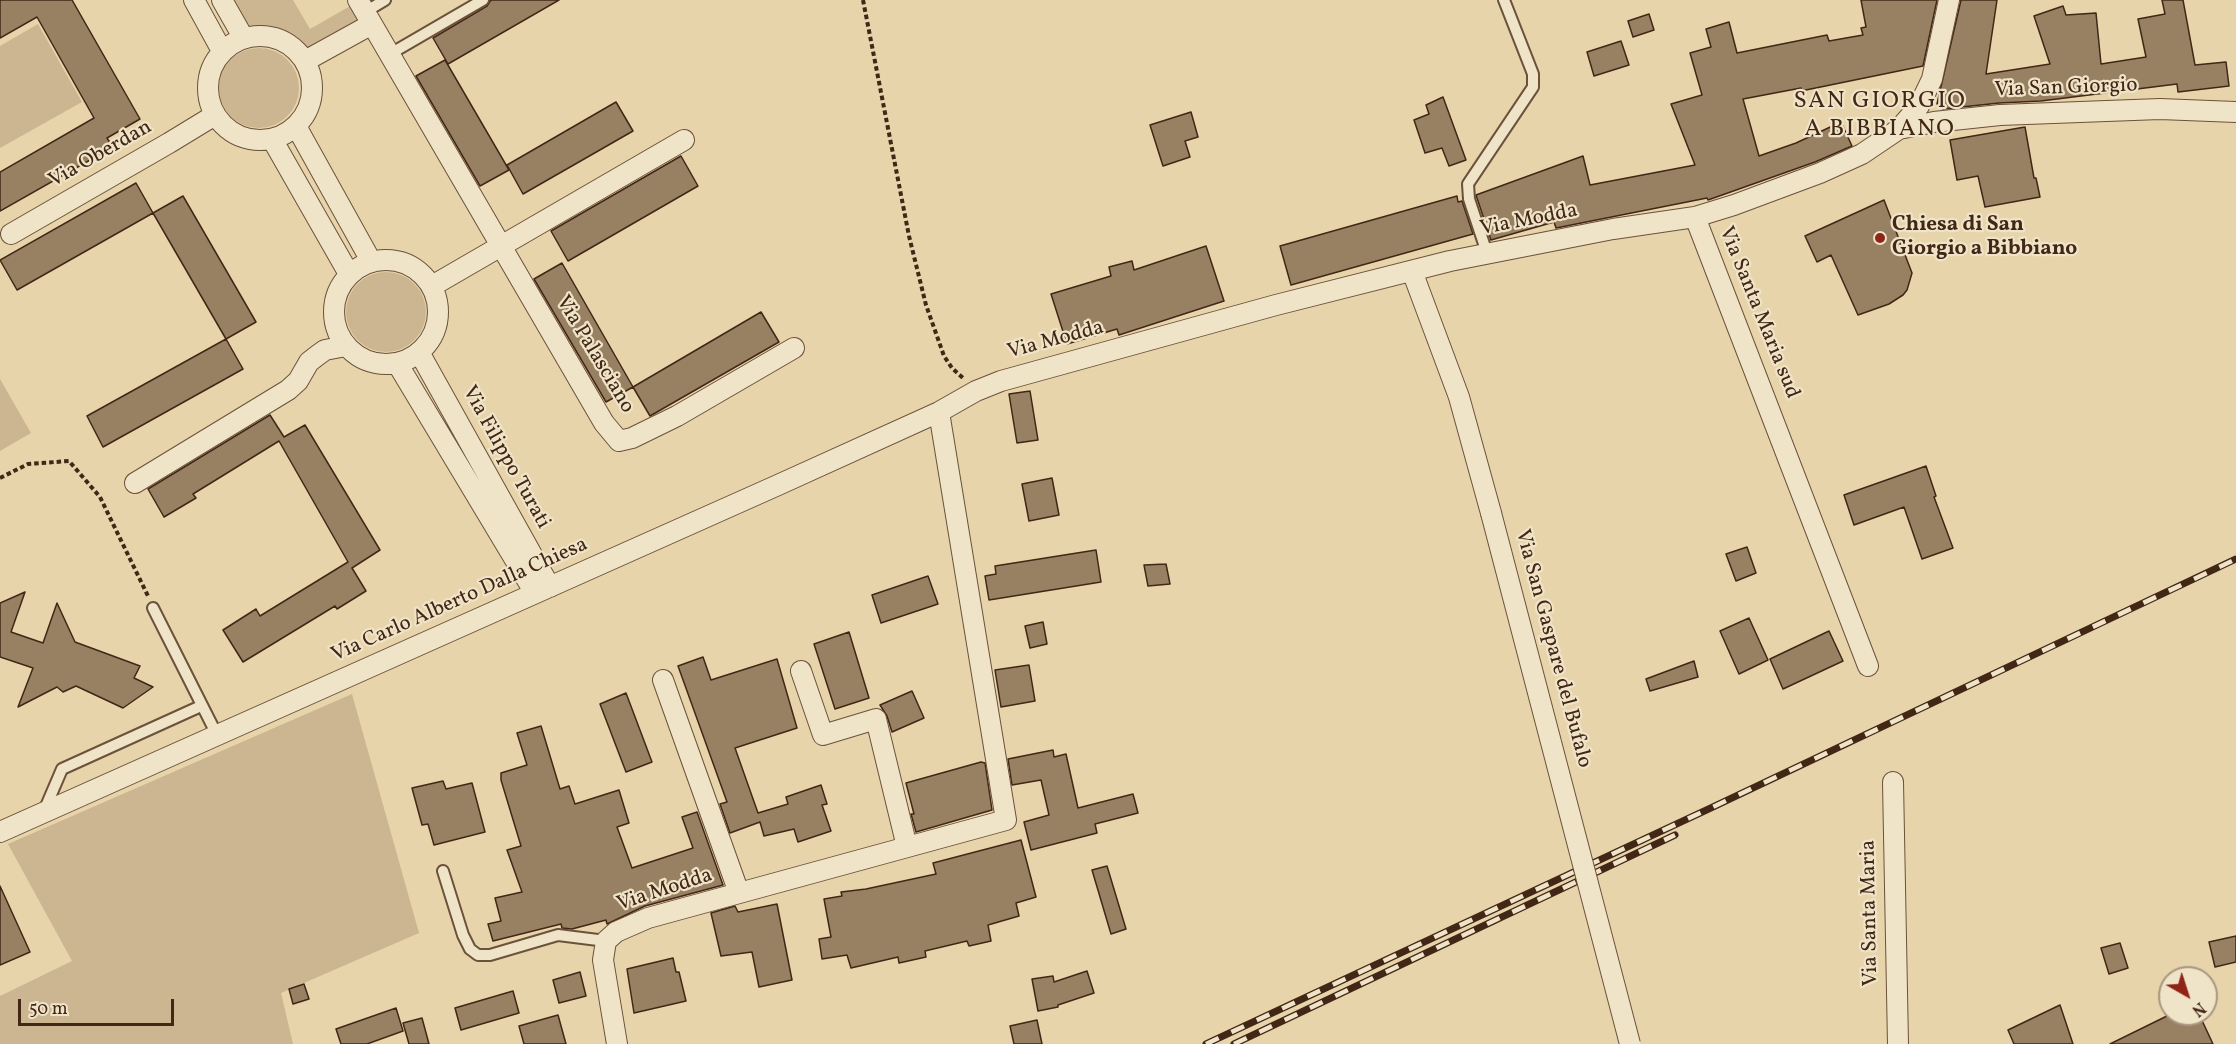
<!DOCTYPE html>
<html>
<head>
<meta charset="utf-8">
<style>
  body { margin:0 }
  #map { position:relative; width:2236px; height:1044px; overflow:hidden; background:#e7d4aa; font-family:Vollkorn,serif }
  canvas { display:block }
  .north { position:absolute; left:2158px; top:966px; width:60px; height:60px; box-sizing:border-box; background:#efe3c8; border:2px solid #aa9781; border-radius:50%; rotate:141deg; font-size:16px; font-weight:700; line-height:24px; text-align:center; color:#422616 }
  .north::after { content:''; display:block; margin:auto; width:21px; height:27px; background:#8f2418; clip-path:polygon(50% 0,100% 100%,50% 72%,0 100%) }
  .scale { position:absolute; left:18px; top:999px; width:156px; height:27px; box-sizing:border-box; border:3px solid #422616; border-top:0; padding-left:8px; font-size:18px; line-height:21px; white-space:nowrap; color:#422616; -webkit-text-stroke:4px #efe3c8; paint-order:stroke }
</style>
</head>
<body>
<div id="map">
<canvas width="2236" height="1044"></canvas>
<div class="north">N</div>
<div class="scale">50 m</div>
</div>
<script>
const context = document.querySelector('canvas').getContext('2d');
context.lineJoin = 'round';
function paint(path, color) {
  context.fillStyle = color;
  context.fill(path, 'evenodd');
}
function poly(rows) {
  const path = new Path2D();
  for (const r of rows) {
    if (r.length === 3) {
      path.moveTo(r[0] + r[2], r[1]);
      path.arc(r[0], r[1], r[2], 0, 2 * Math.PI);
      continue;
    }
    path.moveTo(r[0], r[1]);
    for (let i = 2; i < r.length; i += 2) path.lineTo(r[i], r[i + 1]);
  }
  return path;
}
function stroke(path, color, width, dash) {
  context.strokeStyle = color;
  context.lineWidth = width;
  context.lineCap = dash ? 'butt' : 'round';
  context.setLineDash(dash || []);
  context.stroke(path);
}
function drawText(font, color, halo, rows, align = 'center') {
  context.font = font + ' Vollkorn,serif';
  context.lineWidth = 4.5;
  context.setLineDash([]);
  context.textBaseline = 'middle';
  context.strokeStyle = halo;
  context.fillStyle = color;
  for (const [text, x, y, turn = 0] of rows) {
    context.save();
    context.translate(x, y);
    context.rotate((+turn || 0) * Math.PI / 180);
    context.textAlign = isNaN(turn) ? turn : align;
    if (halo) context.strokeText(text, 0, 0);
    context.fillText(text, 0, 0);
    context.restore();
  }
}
paint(poly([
  [232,0,293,0,310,29,352,5,361,21,310,49,306,49,283,34,271,30,249,29],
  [38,24,82,102,0,148,0,46],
  [259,88,40],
  [386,312,40],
  [0,379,31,433,0,451],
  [352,694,419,933,281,993,293,1044,0,1044,0,996,72,961,8,844]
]), '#cbb691');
const building = poly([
  [0,0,72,0,140,119,107,138,113,147,0,211,0,172,94,118,37,17,0,38,0,0],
  [491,0,559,0,448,64,433,38,487,6,491,0],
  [1861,0,1937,0,1923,66,1801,91,1801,88,1743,99,1759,156,1796,143,1841,122,1852,146,1815,162,1708,200,1707,198,1556,228,1554,222,1491,240,1476,195,1583,156,1590,185,1695,165,1671,104,1702,95,1690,53,1711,47,1706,29,1729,22,1737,53,1827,35,1829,41,1863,35,1861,28,1866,27,1861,0],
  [1961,0,1997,0,1986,74,2050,64,2034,16,2063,6,2066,15,2096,13,2101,64,2146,57,2138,19,2165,14,2162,0,2183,0,2195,65,2226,62,2229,86,2178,92,2177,84,2041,101,1999,103,1943,109,1937,104,1961,0],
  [1649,14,1654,30,1633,37,1628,21,1649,14],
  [1621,41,1629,65,1594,76,1587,52,1621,41],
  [445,60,509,170,480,186,416,76,445,60],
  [1443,97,1466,160,1449,166,1442,148,1425,153,1414,120,1429,114,1426,105,1443,97],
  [616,102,633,131,523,194,507,165,616,102],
  [1191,112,1198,137,1185,141,1190,157,1163,166,1150,125,1191,112],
  [2025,127,2034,178,2036,178,2040,197,1985,207,1978,176,1957,180,1950,140,2025,127],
  [681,156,698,186,568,261,551,231,681,156],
  [136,183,153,213,17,290,0,260,136,183],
  [183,196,256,322,226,339,153,213,183,196],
  [1457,196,1458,202,1462,201,1473,234,1291,285,1280,246,1457,196],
  [1884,200,1912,273,1907,290,1903,295,1889,304,1858,315,1831,255,1817,262,1805,236,1884,200],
  [1206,246,1224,301,1119,335,1117,329,1067,344,1051,294,1111,276,1109,267,1132,261,1134,270,1206,246],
  [562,263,633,387,606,402,534,279,562,263],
  [761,312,779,342,650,416,633,387,761,312],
  [226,339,243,369,103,447,87,416,226,339],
  [1030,391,1038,440,1017,443,1009,394,1030,391],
  [270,415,284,437,305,425,380,550,352,568,366,591,337,609,335,606,243,662,223,630,256,609,260,616,348,562,279,441,193,494,196,498,164,517,148,489,270,415],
  [1926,466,1936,496,1934,497,1953,548,1922,559,1904,507,1854,525,1844,495,1926,466],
  [1052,478,1059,515,1029,521,1022,484,1052,478],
  [1747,547,1756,573,1736,581,1726,554,1747,547],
  [1096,550,1101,582,989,600,985,576,996,574,995,566,1096,550],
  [1166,564,1170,584,1148,586,1144,565,1166,564],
  [928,576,938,604,881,623,872,595,928,576],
  [25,592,11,632,43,643,57,603,75,642,140,666,134,678,153,687,123,708,76,686,63,692,57,687,18,707,33,668,0,657,0,603,25,592],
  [1749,618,1768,660,1739,674,1720,631,1749,618],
  [1043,622,1047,644,1030,648,1025,626,1043,622],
  [1829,631,1843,661,1783,689,1770,659,1829,631],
  [849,632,869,698,835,709,814,644,849,632],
  [703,657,711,680,777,659,797,728,735,748,758,813,788,804,786,797,821,785,827,804,822,805,831,831,798,842,794,829,764,836,760,822,730,833,720,804,727,802,678,666,703,657],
  [1694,661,1698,677,1650,691,1646,679,1694,661],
  [1029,665,1035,701,1001,707,995,670,1029,665],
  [912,691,924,718,892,732,887,716,880,705,912,691],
  [626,693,652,762,626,772,600,704,626,693],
  [541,726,560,789,569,786,575,804,619,790,629,823,617,827,632,868,693,848,682,817,697,812,723,885,645,906,607,924,606,920,572,929,562,928,561,924,493,941,488,924,501,921,495,898,522,892,507,850,521,846,501,780,501,773,527,765,517,733,541,726],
  [1053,750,1054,757,1066,754,1078,808,1133,794,1138,813,1095,824,1097,833,1031,850,1024,822,1049,815,1041,780,1012,785,1008,759,1053,750],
  [981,762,985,763,992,810,916,832,911,814,914,814,906,783,981,762],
  [443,781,446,789,472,783,485,832,434,845,428,824,422,825,412,788,443,781],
  [1021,840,1036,897,1016,903,1019,916,988,925,991,941,969,946,967,941,925,951,926,957,899,963,898,957,851,968,847,955,822,959,819,939,831,937,824,899,842,896,841,892,866,889,936,874,933,863,1021,840],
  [1107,866,1126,929,1111,934,1092,870,1107,866],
  [0,886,30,952,0,965,0,886],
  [777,904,792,980,759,987,752,952,721,956,711,913,735,906,738,912,777,904],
  [2236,936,2236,962,2215,967,2209,942,2236,936],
  [2120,943,2128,968,2109,974,2101,948,2120,943],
  [673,958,676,972,679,972,686,1001,634,1013,627,969,673,958],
  [1087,971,1094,993,1058,1005,1058,1007,1038,1011,1032,979,1053,976,1054,982,1087,971],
  [580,972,586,996,559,1003,553,980,580,972],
  [304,984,309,999,293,1004,289,989,304,984],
  [513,991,519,1013,461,1030,455,1008,513,991],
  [2060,1005,2073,1044,2014,1044,2008,1030,2060,1005],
  [396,1008,403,1031,367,1044,341,1044,336,1029,396,1008],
  [2171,1014,2199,1014,2213,1044,2110,1044,2171,1014],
  [558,1015,566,1044,524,1044,519,1026,558,1015],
  [422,1018,429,1044,409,1044,403,1023,422,1018],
  [1037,1020,1042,1044,1014,1044,1010,1026,1037,1020]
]);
paint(building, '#988063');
stroke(building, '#422616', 1.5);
const service = poly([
  [365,12,385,0],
  [390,54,483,0],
  [1487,253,1469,199,1468,184,1533,87,1533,74,1504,0],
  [153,608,217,735],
  [44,811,62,769,201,706],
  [443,871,463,935,470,949,478,955,490,955,558,935,606,941]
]);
const minor = poly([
  [194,0,222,51],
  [222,0,243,37],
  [358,0,604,423,619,441,632,438,677,416,794,348],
  [260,88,52],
  [305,61,372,24],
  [296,126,371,261],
  [1899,129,1934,122,2000,115,2160,109,2236,112],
  [272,139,349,274],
  [11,234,169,143,215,115],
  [386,312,52],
  [1412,271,1459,397,1491,513],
  [432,286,684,140],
  [419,352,550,587],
  [397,363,535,593],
  [135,483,288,390,298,381,309,362,318,355,325,350,346,346],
  [1868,666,1695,217,1734,205,1820,173,1862,154,1899,129,1919,106,1932,79,1949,0],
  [801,671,823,735,876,719,907,847],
  [663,680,739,893],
  [1893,782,1898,1044],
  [0,832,778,485,939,412,976,391,1001,381,1276,305,1450,261,1613,229,1695,217],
  [617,1044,603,960,606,941,616,932,648,918,1006,820,939,412]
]);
stroke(service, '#6b523b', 14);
stroke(minor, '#6b523b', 22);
stroke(poly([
  [863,0,909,236,926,305,944,356,952,368,963,378],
  [0,478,28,464,69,461,100,497,148,596]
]), '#422616', 4, [4.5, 3]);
stroke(service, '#efe3c8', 10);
stroke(minor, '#efe3c8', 20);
const rail = poly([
  [1206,1044,1715,806,2236,559],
  [1234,1044,1675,835]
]);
stroke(rail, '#422616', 7);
stroke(rail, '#efe3c8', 4.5, [14]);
const minorBridge = poly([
  [1491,513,1630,1044]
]);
stroke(minorBridge, '#6b523b', 22, []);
stroke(minorBridge, '#efe3c8', 20);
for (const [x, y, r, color] of [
  [1880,238,6,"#8f2418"]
]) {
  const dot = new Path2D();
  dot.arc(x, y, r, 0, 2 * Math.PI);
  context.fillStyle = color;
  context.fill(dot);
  stroke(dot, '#efe3c8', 2);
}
drawText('21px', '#422616', '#efe3c8', [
  ["Via San Giorgio",2066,89,-2],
  ["Via Oberdan",101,155,-30],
  ["Via Modda",1529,221,-11],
  ["Via Santa Maria sud",1758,313,68],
  ["Via Modda",1056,341,-15],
  ["Via Palasciano",594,355,59],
  ["Via Filippo Turati",505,458,61],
  ["Via Carlo Alberto Dalla Chiesa",460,601,-24],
  ["Via San Gaspare del Bufalo",1552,649,75],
  ["Via Modda",665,891,-18],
  ["Via Santa Maria",1871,913,-91]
]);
drawText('bold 21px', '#422616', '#efe3c8', [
  ["Chiesa di San",1892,226],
  ["Giorgio a Bibbiano",1892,250]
], 'left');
context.letterSpacing = '1.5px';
drawText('24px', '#422616', '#efe3c8', [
  ["SAN GIORGIO",1880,103],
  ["A BIBBIANO",1880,131]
]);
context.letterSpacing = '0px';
</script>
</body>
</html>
